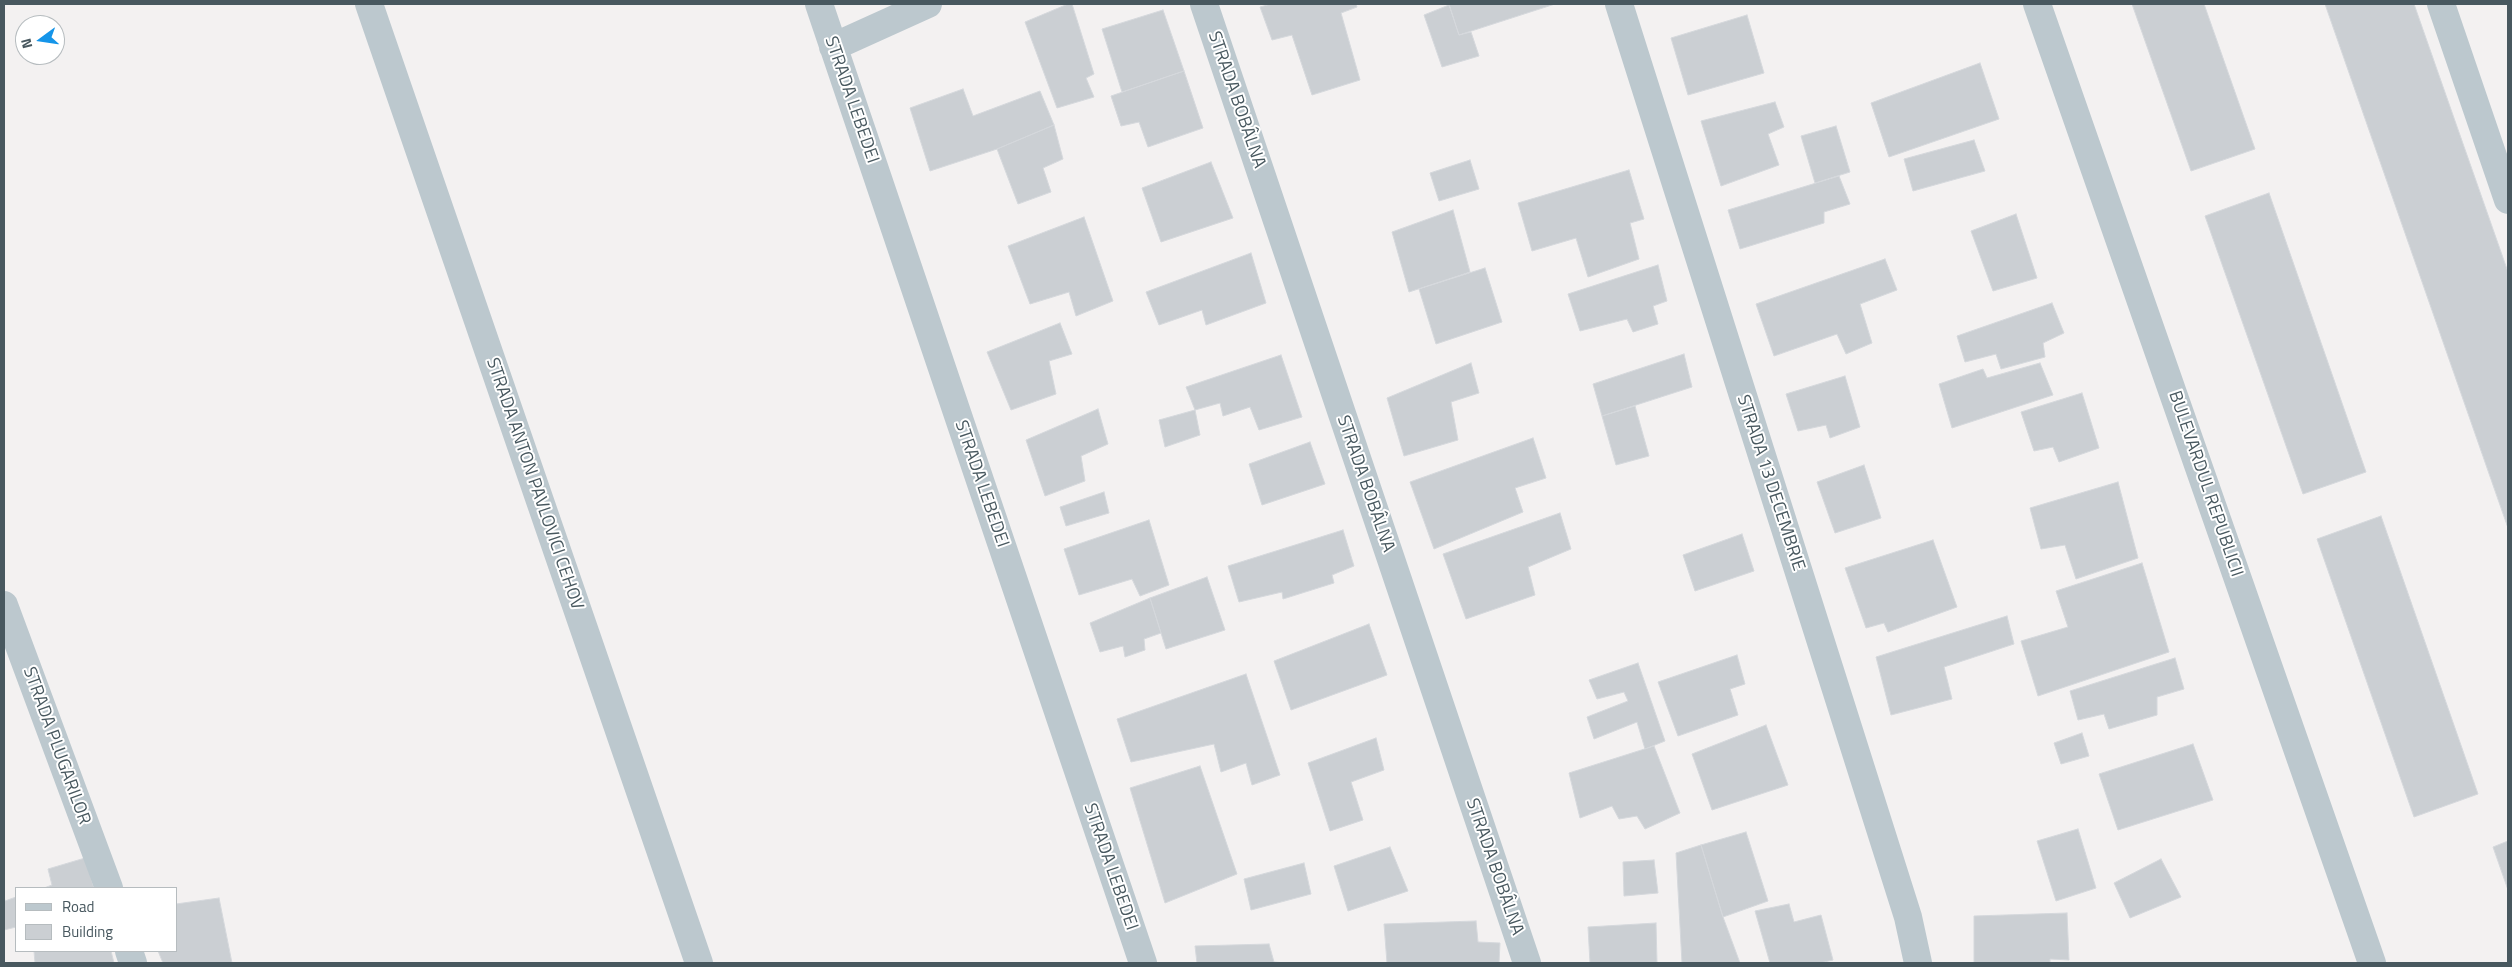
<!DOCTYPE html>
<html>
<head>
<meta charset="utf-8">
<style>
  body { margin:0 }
  #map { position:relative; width:2512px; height:967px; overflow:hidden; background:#f3f1f1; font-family:"Titillium Web",sans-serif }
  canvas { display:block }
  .frame { position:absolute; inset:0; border:5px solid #48585f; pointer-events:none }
  .legend { position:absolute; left:15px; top:887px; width:162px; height:65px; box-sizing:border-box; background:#fff; border:1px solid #b6bcbf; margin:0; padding:6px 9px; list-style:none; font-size:15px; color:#48585f }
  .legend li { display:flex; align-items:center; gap:10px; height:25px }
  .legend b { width:25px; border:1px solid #b6bcbf }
  .north { position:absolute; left:15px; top:15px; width:50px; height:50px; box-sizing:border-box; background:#fff; border:1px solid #b6bcbf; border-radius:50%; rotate:256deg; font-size:14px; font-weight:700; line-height:20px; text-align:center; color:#48585f }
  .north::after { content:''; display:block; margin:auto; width:18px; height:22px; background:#1595e9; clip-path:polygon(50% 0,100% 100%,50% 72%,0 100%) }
</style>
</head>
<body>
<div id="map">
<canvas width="2512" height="967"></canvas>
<div class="frame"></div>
<ul class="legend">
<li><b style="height:6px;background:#bcc8ce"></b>Road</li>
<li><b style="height:14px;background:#cbcfd3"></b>Building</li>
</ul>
<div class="north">N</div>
</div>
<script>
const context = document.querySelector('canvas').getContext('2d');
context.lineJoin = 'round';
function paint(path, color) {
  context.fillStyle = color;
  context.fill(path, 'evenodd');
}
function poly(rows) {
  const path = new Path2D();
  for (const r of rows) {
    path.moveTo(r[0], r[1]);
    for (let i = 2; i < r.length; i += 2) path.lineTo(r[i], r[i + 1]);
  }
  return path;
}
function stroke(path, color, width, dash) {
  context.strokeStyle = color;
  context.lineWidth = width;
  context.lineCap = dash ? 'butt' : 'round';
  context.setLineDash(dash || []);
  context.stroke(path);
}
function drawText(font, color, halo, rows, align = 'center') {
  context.font = font + ' "Titillium Web",sans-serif';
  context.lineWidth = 4;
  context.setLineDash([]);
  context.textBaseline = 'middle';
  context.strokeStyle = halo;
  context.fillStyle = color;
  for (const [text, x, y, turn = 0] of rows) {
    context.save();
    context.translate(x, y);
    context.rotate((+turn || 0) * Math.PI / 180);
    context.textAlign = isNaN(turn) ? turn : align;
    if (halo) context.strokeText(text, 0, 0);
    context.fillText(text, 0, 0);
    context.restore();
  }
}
const building = poly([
  [1068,4,1072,4,1094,74,1086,78,1094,97,1057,108,1025,22,1068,4],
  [1271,4,1356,4,1357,7,1341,13,1360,80,1312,95,1292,35,1272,40,1260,7,1271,4],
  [1449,4,1555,4,1459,35,1449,4],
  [2132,4,2204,4,2255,149,2191,171,2132,4],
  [2325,4,2414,4,2508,272,2508,528,2325,4],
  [1449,5,1459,35,1471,32,1479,56,1442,67,1424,15,1449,5],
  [1163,10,1184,71,1122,92,1102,29,1163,10],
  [1747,15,1764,73,1688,95,1671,38,1747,15],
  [1980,63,1999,119,1889,157,1871,103,1980,63],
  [1184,71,1203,128,1148,147,1139,122,1121,126,1111,96,1184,71],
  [963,89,973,116,1040,91,1054,125,997,149,930,171,910,108,963,89],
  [1775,102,1784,127,1768,134,1779,165,1721,186,1701,121,1775,102],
  [1054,125,1063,159,1043,168,1051,192,1018,204,997,149,1054,125],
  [1836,126,1850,172,1815,183,1801,136,1836,126],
  [1974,140,1985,171,1913,191,1904,159,1974,140],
  [1470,160,1479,189,1439,201,1430,173,1470,160],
  [1211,162,1233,218,1161,242,1142,188,1211,162],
  [1629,170,1644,219,1630,223,1639,259,1588,277,1576,238,1532,251,1518,203,1629,170],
  [1839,176,1850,204,1824,212,1824,223,1740,249,1728,210,1839,176],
  [2269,193,2366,472,2303,494,2205,216,2269,193],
  [1453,210,1470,272,1409,292,1392,232,1453,210],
  [2016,214,2037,278,1993,291,1971,231,2016,214],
  [1084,217,1113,301,1076,316,1069,292,1030,304,1008,246,1084,217],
  [1251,253,1266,303,1206,325,1202,310,1159,325,1146,292,1251,253],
  [1885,259,1897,290,1860,304,1872,343,1846,354,1837,334,1774,356,1756,304,1885,259],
  [1658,265,1667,301,1653,306,1658,324,1633,332,1627,319,1580,331,1568,294,1658,265],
  [1485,268,1502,322,1436,344,1419,289,1485,268],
  [2052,303,2064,333,2043,343,2045,357,2001,369,1996,354,1965,362,1957,336,2052,303],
  [1060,323,1072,354,1049,361,1056,394,1011,410,987,352,1060,323],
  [1684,354,1692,387,1602,416,1593,384,1684,354],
  [1281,355,1302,417,1259,430,1250,407,1223,416,1220,403,1195,410,1186,387,1281,355],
  [1471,363,1479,393,1451,402,1458,440,1404,456,1387,398,1471,363],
  [2040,363,2053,395,1952,428,1939,384,1983,369,1987,378,2040,363],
  [1845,376,1860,427,1830,438,1826,425,1798,431,1786,394,1845,376],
  [2082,393,2099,448,2059,462,2053,447,2034,451,2021,412,2082,393],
  [1635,406,1649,456,1616,465,1602,416,1635,406],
  [1098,409,1108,444,1081,456,1085,481,1045,496,1026,440,1098,409],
  [1195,410,1200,435,1165,447,1159,420,1195,410],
  [1533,438,1546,478,1515,488,1523,512,1434,549,1410,482,1533,438],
  [1310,442,1325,484,1262,505,1249,464,1310,442],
  [1864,465,1881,518,1835,533,1817,482,1864,465],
  [2118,482,2138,558,2076,579,2065,545,2041,549,2030,508,2118,482],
  [1104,492,1109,513,1066,526,1060,507,1104,492],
  [1560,513,1571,549,1528,567,1535,595,1466,619,1443,554,1560,513],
  [2381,516,2478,794,2414,817,2317,539,2381,516],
  [1149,520,1169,585,1140,596,1132,579,1079,595,1064,549,1149,520],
  [1343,530,1354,566,1332,575,1334,583,1283,599,1282,592,1239,602,1228,566,1343,530],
  [1742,534,1754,571,1695,591,1683,555,1742,534],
  [1933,540,1957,607,1888,632,1884,623,1866,628,1845,568,1933,540],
  [2142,563,2169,652,2038,696,2021,641,2068,627,2056,591,2142,563],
  [1207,577,1225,630,1166,649,1150,598,1207,577],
  [1150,598,1161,633,1144,639,1145,650,1125,657,1123,646,1100,652,1090,623,1150,598],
  [2007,616,2014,644,1944,667,1952,699,1891,715,1876,657,2007,616],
  [1369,624,1387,675,1291,710,1274,661,1369,624],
  [1737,655,1745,684,1730,689,1738,715,1678,736,1658,682,1737,655],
  [2175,658,2184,689,2157,697,2157,715,2109,729,2104,714,2078,720,2070,691,2175,658],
  [1638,663,1665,741,1645,749,1637,722,1594,739,1587,717,1628,701,1624,692,1597,699,1589,680,1638,663],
  [1246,674,1280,775,1252,785,1246,763,1221,772,1214,744,1131,762,1117,719,1246,674],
  [1766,725,1788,785,1712,810,1692,754,1766,725],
  [2082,733,2089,756,2061,764,2054,743,2082,733],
  [1376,738,1384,770,1351,782,1363,820,1330,831,1308,763,1376,738],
  [2193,744,2213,800,2118,830,2099,774,2193,744],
  [1654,746,1680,813,1645,829,1637,816,1619,819,1612,806,1580,818,1569,773,1654,746],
  [1200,766,1237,874,1165,903,1130,788,1200,766],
  [2078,829,2096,888,2056,901,2037,841,2078,829],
  [1746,832,1768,901,1723,917,1701,845,1746,832],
  [2508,841,2508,890,2493,847,2508,841],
  [1701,845,1723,917,1740,963,1682,963,1676,853,1701,845],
  [1390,847,1408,891,1348,911,1334,866,1390,847],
  [85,858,94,888,44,888,52,885,48,869,85,858],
  [2161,859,2181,897,2130,918,2114,883,2161,859],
  [1654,860,1658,893,1624,896,1623,862,1654,860],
  [1304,863,1311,894,1251,910,1244,879,1304,863],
  [4,896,5,901,16,897,16,927,4,930,4,896],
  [219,898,232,963,163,963,158,951,176,951,176,904,219,898],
  [1789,904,1794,922,1821,915,1833,960,1820,963,1770,963,1755,911,1789,904],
  [2067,913,2069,960,2050,959,2050,963,1974,963,1974,916,2067,913],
  [1476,921,1478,942,1500,943,1499,963,1387,963,1384,924,1476,921],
  [1656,923,1657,963,1590,963,1588,927,1656,923],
  [1269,944,1274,962,1286,963,1197,963,1195,946,1269,944],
  [34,951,111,951,114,963,35,963,34,951]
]);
paint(building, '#cbcfd3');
stroke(building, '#d5d8dc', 1);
stroke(poly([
  [369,4,699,963],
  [819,4,1143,963],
  [1204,4,1527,963],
  [1619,4,1908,917,1918,963],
  [2037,4,2372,963],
  [2441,4,2508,200],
  [833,47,928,4],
  [4,605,109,888],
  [129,951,133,963]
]), '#bcc8ce', 28);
drawText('18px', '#48585f', '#fff', [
  ["STRADA LEBEDEI",851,100,71],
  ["STRADA BOBÂLNA",1236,100,71],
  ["STRADA 13 DECEMBRIE",1770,483,72],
  ["STRADA ANTON PAVLOVICI CEHOV",534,484,71],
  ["STRADA LEBEDEI",981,484,71],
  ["STRADA BOBÂLNA",1365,484,71],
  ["BULEVARDUL REPUBLICII",2205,484,71],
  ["STRADA PLUGARILOR",56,746,70],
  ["STRADA LEBEDEI",1110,867,71],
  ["STRADA BOBÂLNA",1494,867,71]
]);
</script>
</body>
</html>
